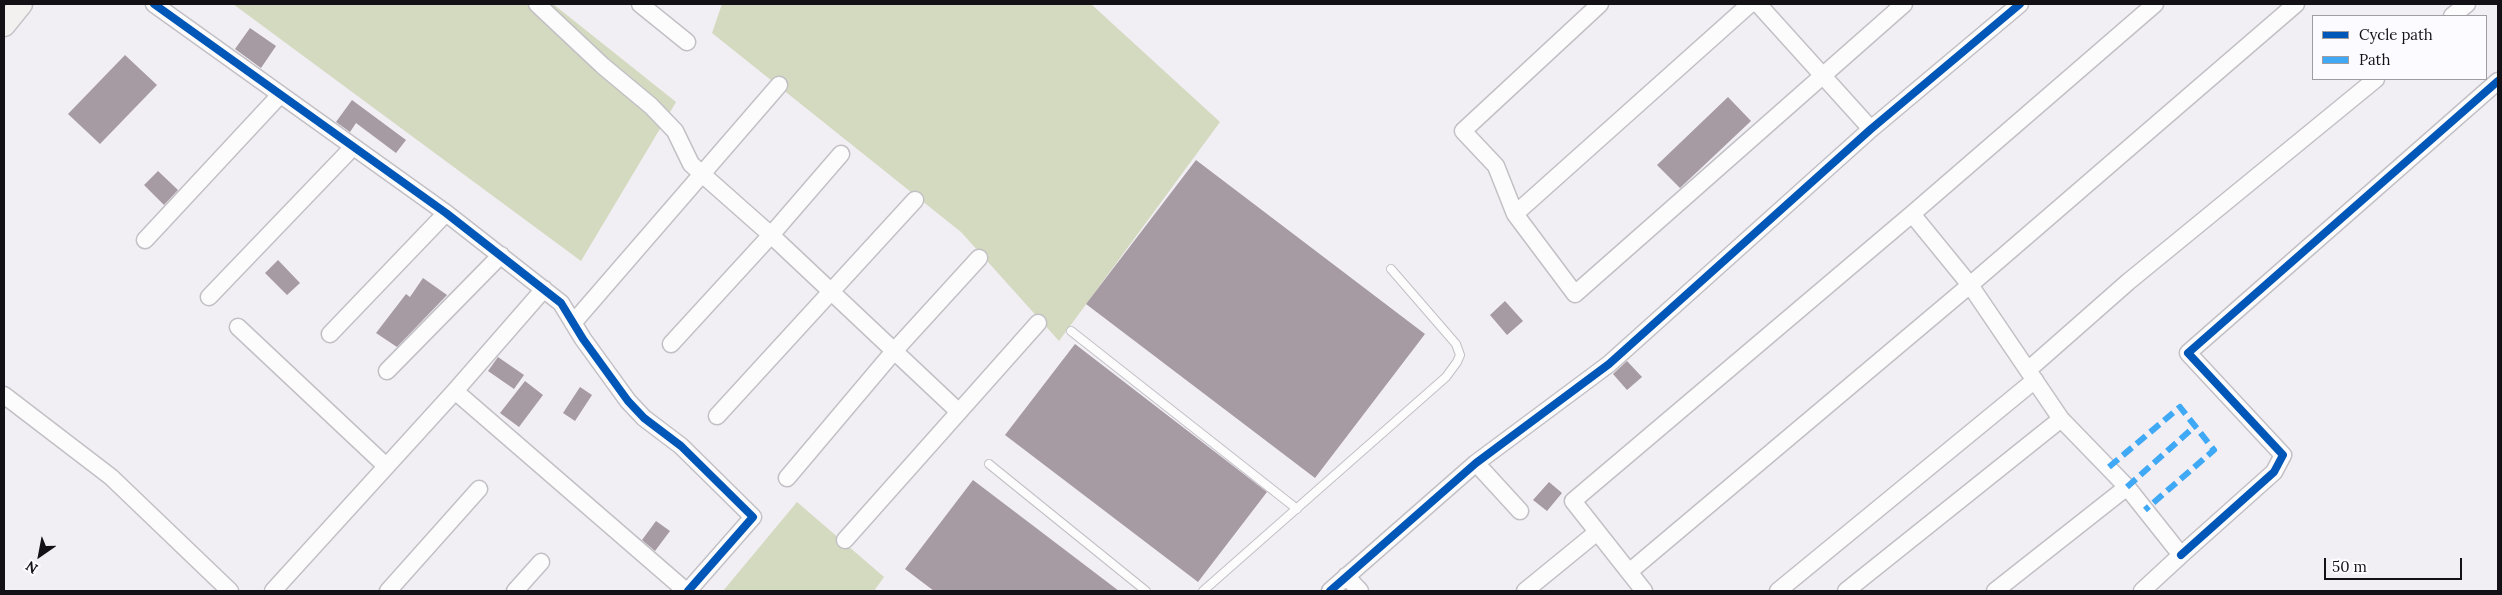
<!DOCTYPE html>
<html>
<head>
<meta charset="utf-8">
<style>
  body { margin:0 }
  #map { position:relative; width:2502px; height:595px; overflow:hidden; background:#f1eef4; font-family:Lora,serif }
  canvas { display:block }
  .frame { position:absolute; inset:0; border:5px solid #131115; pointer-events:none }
  .legend { position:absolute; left:2312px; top:15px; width:175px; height:65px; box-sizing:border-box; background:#fcfbff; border:1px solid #9f9da1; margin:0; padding:6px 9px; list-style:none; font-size:15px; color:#131115 }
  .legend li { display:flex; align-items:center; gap:10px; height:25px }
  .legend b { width:25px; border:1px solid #9f9da1 }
  .north { position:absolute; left:15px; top:530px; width:50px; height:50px; -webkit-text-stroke:4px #fcfbff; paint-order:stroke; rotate:213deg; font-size:14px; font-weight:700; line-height:20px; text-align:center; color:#131115 }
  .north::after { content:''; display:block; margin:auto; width:18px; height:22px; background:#131115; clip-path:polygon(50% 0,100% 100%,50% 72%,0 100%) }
  .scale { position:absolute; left:2324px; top:558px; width:138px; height:22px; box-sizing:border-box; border:2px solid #131115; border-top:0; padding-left:6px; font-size:15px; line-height:18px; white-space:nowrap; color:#131115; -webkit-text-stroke:4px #fcfbff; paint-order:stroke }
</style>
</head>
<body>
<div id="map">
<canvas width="2502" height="595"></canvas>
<div class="frame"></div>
<ul class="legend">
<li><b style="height:6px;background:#0057b8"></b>Cycle path</li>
<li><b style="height:6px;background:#3fa9f5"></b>Path</li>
</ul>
<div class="north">N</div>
<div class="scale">50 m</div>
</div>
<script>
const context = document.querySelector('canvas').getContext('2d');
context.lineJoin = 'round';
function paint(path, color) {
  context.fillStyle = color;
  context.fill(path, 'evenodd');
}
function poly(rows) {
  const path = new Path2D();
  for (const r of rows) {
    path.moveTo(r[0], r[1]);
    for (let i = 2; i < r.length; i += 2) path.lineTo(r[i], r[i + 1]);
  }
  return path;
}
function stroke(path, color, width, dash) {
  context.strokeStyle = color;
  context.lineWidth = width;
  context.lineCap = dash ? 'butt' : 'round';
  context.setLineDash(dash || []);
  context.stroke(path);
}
paint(poly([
  [233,4,553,4,676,102,581,261],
  [722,4,1091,4,1220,122,1059,341,961,232,712,33],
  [797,502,884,577,874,591,723,591]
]), '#d4dabf');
paint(poly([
  [250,28,276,46,261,68,235,49],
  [125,55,157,85,100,144,68,114],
  [1728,97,1751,121,1680,188,1657,165],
  [352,100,406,140,396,153,356,123,350,132,336,122],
  [1196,160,1425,334,1315,478,1086,304],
  [158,171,178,190,164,205,144,185],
  [278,260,300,283,287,295,265,273],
  [423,278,447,295,397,347,376,333,406,294,410,297],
  [1505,301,1523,321,1507,335,1490,315],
  [1075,344,1267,492,1198,582,1005,435],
  [498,357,524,375,514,389,488,371],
  [1627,361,1642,377,1627,390,1613,374],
  [525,381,543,395,519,427,500,413],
  [580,387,592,395,575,421,563,413],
  [973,480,1119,591,934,591,905,569],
  [1549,482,1562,493,1547,511,1533,500],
  [656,521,670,531,655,551,642,540]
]), '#a69aa3');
const lane = poly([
  [1071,331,1297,509],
  [989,464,1146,591],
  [1203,591,1446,377,1457,362,1460,355,1456,344,1391,269]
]);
const street = poly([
  [154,4,446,213,561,303,583,339,628,401,644,418,681,446,753,517,688,591],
  [537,4,603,66,651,106,675,131,691,164,702,174,771,235,959,412],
  [640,4,687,42],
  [1750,4,1515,214,1575,294,1904,4],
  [1758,4,1871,129],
  [2452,16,2467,4],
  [1515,214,1496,166,1463,131,1600,4],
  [145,240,280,95],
  [209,297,353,147],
  [573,323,779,85],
  [238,327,386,466],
  [330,334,446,213],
  [671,344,771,235,841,154],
  [2028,370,2128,282,2376,79],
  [387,371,501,255],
  [455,391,686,591],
  [4,395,111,477,230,591],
  [717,416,915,200],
  [2061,419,1970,285,2296,4],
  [1476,463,1520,511],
  [787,478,895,350,979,258],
  [845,540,1038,323],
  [2181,555,2274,472,2283,455,2188,353,2498,81],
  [1629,572,1970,285,1912,214],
  [1346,576,1360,591],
  [273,591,455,391,544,289],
  [388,591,479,489],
  [515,591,541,562],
  [1330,591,1476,463,1609,364,1871,129,2020,4],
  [1525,591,1596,533],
  [1644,591,1573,501,1912,214,2155,4],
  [1778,591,2035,380],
  [1846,591,2061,419,2127,487,2181,555,2142,591],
  [1995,591,2127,487]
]);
const secondary = poly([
  [4,25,21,4]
]);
stroke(lane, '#c2c0c5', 10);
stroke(street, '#c2c0c5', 19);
stroke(secondary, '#c2c0c5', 25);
stroke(lane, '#fdfcfd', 8);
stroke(street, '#fdfcfd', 16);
stroke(secondary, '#f2f1ef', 22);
stroke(poly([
  [2109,467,2180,407,2214,450,2145,510],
  [2127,487,2195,426]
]), '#3fa9f5', 6, [12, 6]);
stroke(poly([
  [154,4,446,213,561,303,583,339,628,401,644,418,681,446,753,517,688,591],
  [2181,555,2274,472,2283,455,2188,353,2498,81],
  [1330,591,1476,463,1609,364,1871,129,2020,4]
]), '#0057b8', 8);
</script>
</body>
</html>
